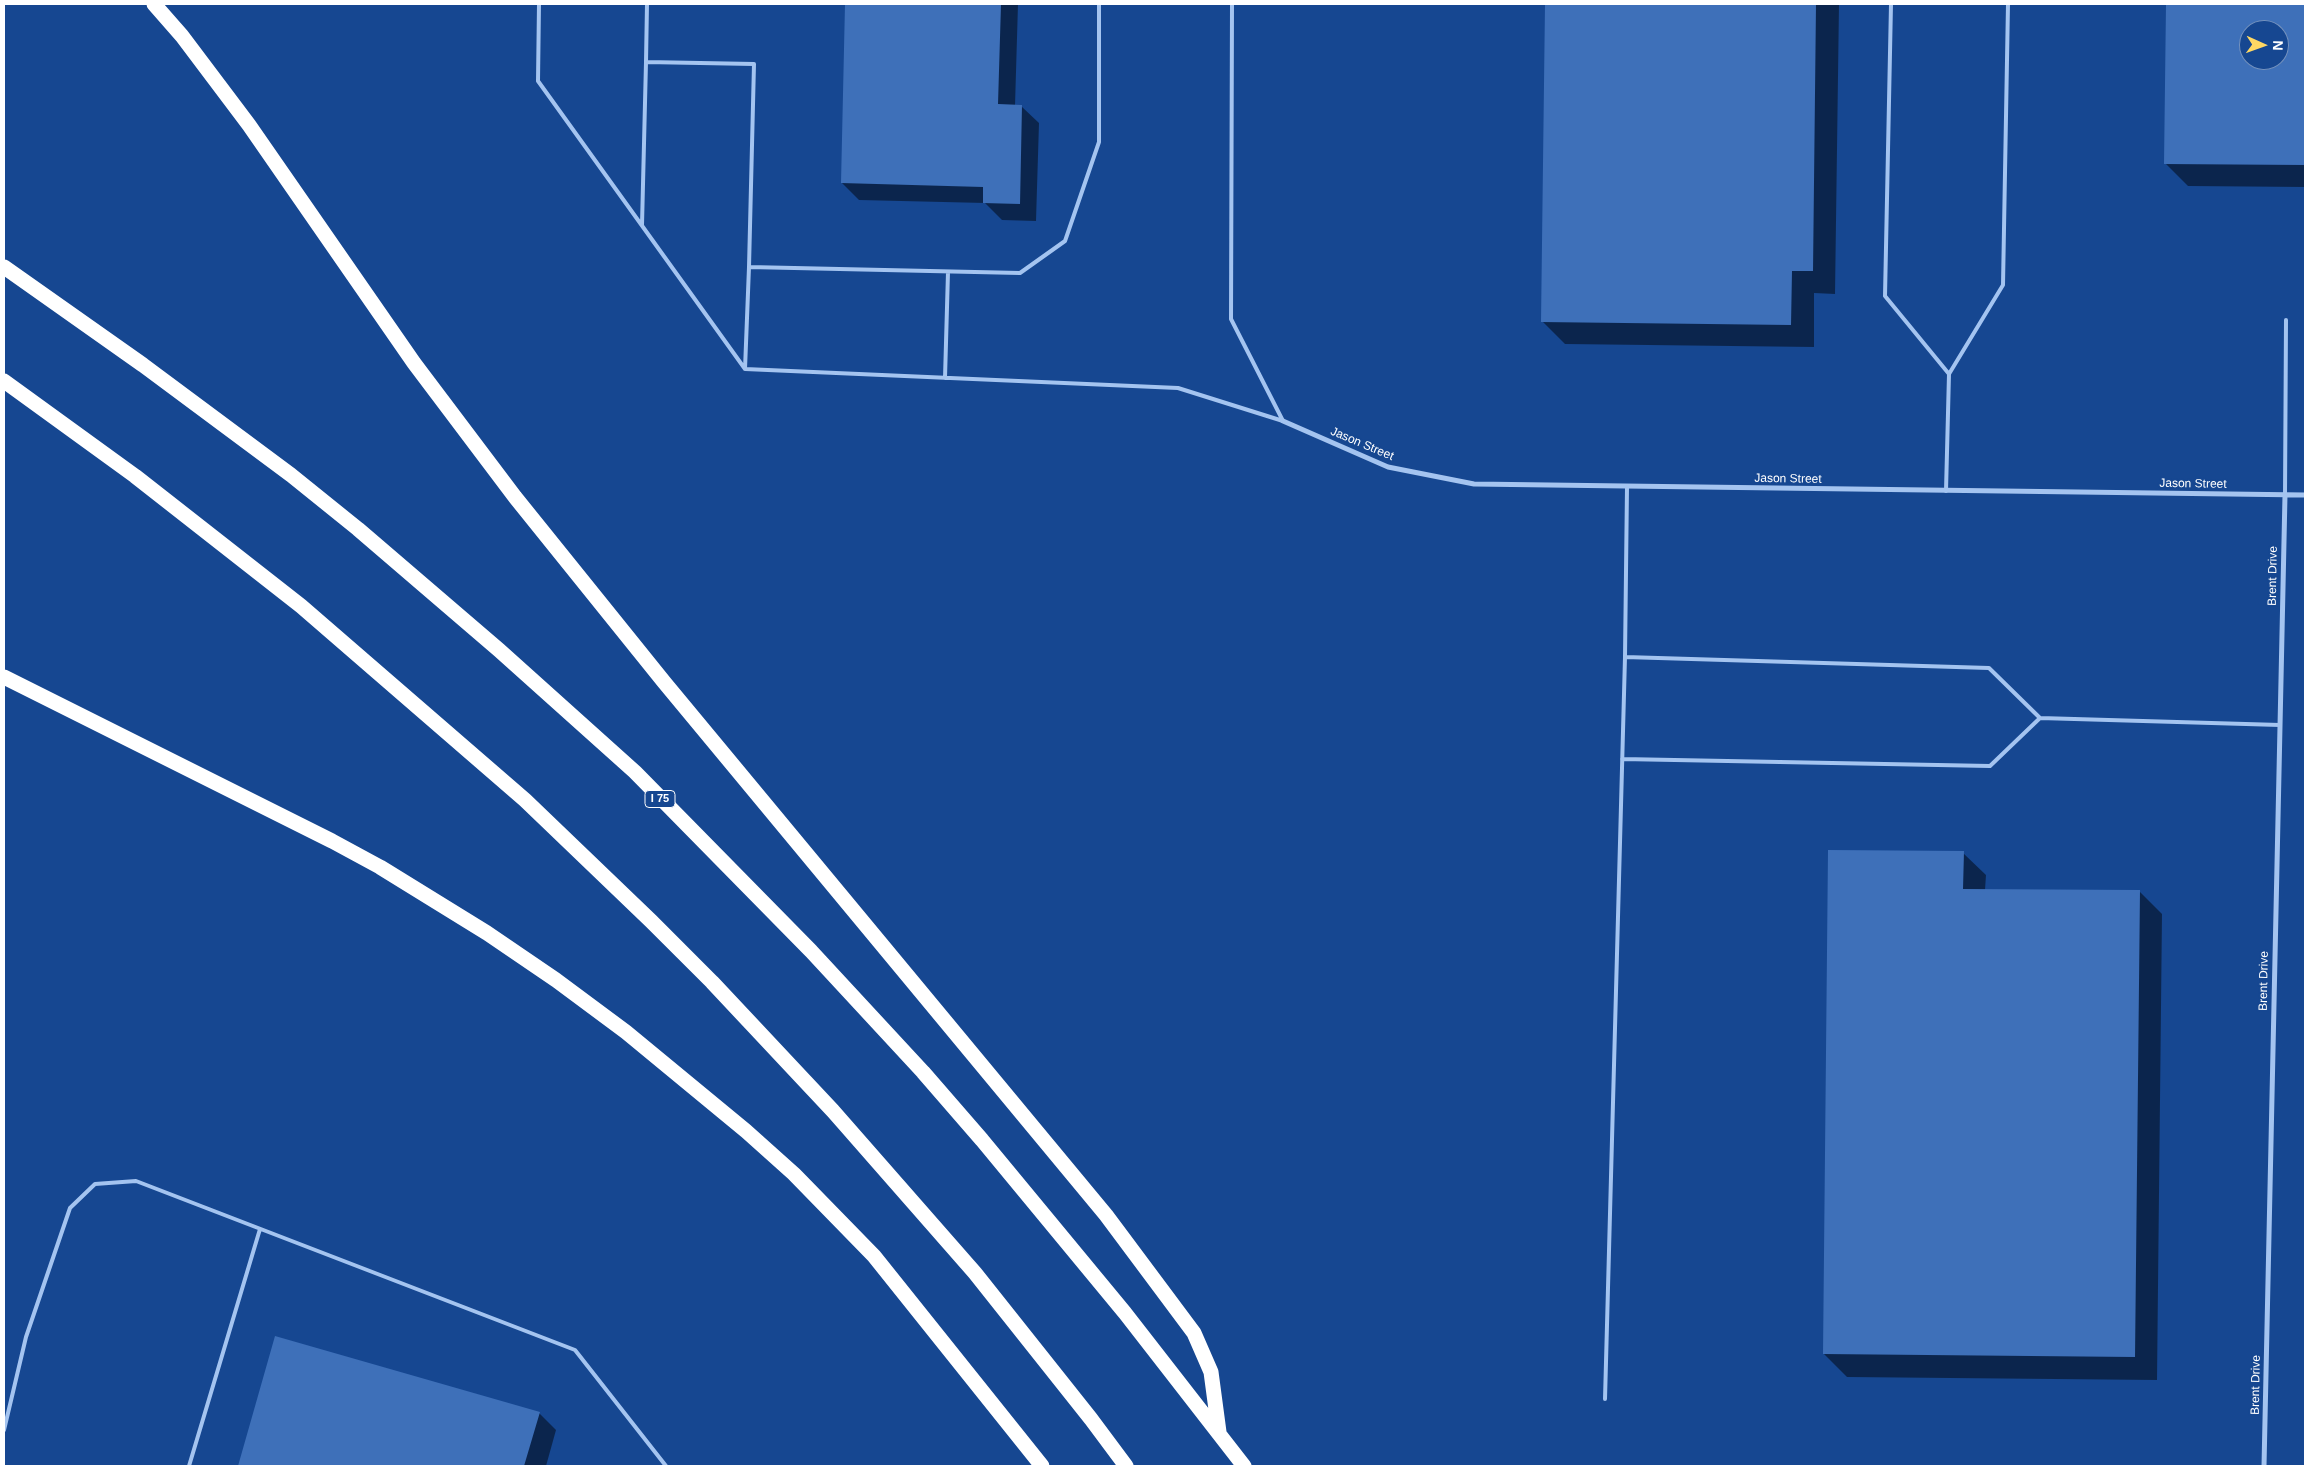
<!DOCTYPE html>
<html>
<head>
<meta charset="utf-8">
<style>
  body { margin:0 }
  #map { position:relative; width:2309px; height:1470px; overflow:hidden; background:#164791; font-family:Helvetica,sans-serif }
  canvas { display:block }
  .frame { position:absolute; inset:0; border:5px solid #fff; pointer-events:none }
  .north { position:absolute; left:2239px; top:20px; width:50px; height:50px; box-sizing:border-box; background:#164791; border:1px solid #7391bd; border-radius:50%; rotate:92deg; font-size:14px; font-weight:700; line-height:20px; text-align:center; color:#fff }
  .north::after { content:''; display:block; margin:auto; width:18px; height:22px; background:#ffd863; clip-path:polygon(50% 0,100% 100%,50% 72%,0 100%) }
</style>
</head>
<body>
<div id="map">
<canvas width="2309" height="1470"></canvas>
<div class="frame"></div>
<div class="north">N</div>
</div>
<script>
const context = document.querySelector('canvas').getContext('2d');
context.lineJoin = 'round';
function paint(path, color) {
  context.fillStyle = color;
  context.fill(path, 'evenodd');
}
function poly(rows) {
  const path = new Path2D();
  for (const r of rows) {
    path.moveTo(r[0], r[1]);
    for (let i = 2; i < r.length; i += 2) path.lineTo(r[i], r[i + 1]);
  }
  return path;
}
function stroke(path, color, width, dash) {
  context.strokeStyle = color;
  context.lineWidth = width;
  context.lineCap = dash ? 'butt' : 'round';
  context.setLineDash(dash || []);
  context.stroke(path);
}
function drawText(font, color, halo, rows, align = 'center') {
  context.font = font + ' Helvetica,sans-serif';
  context.lineWidth = 4;
  context.setLineDash([]);
  context.textBaseline = 'middle';
  context.strokeStyle = halo;
  context.fillStyle = color;
  for (const [text, x, y, turn = 0] of rows) {
    context.save();
    context.translate(x, y);
    context.rotate((+turn || 0) * Math.PI / 180);
    context.textAlign = isNaN(turn) ? turn : align;
    if (halo) context.strokeText(text, 0, 0);
    context.fillText(text, 0, 0);
    context.restore();
  }
}
paint(poly([
  [847,4,1018,4,1015,106,1021,106,1039,123,1036,221,1002,220,985,203,859,200,842,183],
  [1546,4,1839,4,1835,294,1814,293,1814,347,1565,344,1542,321],
  [2167,4,2305,4,2305,187,2188,186,2165,163],
  [2249,30,2279,30,2279,60,2249,60],
  [1963,853,1986,875,1985,890,2139,891,2162,914,2157,1380,1847,1377,1824,1354],
  [276,1337,539,1413,556,1430,546,1466,239,1466]
]), '#0007');
paint(poly([
  [845,4,1001,4,998,104,1022,105,1020,204,983,203,983,187,841,183],
  [1545,4,1816,4,1813,271,1792,271,1791,325,1541,322],
  [2166,4,2305,4,2305,165,2164,164],
  [2249,30,2279,30,2279,60,2249,60],
  [1828,850,1964,851,1963,889,2140,890,2135,1357,1823,1354],
  [275,1336,540,1412,524,1466,238,1466]
]), '#3e70b9');
stroke(poly([
  [539,4,538,81,745,369,1178,388,1283,421],
  [647,4,646,62,754,64,749,267,1020,273,1065,241,1099,142,1099,4],
  [1232,4,1231,319,1283,421],
  [1891,4,1885,296,1949,374],
  [642,225,646,62],
  [745,369,749,267],
  [945,378,948,272],
  [1946,491,1949,374,2003,285,2008,4],
  [2285,495,2286,320],
  [1625,657,1627,487],
  [1622,759,1990,766,2040,718],
  [1605,1399,1625,657,1989,668,2040,718,2280,725],
  [4,1430,26,1337,70,1208,95,1184,136,1181,575,1350,666,1466],
  [189,1466,260,1229]
]), '#a4c4f0', 4);
stroke(poly([
  [1283,421,1388,467,1474,484,2305,495],
  [2264,1466,2285,495]
]), '#a4c4f0', 5);
stroke(poly([
  [154,4,182,36,249,125,414,363,515,497,664,682,1106,1215,1194,1333,1211,1372,1219,1432],
  [4,267,143,365,291,475,358,529,499,650,635,772,811,951,923,1072,982,1140,1125,1313,1244,1466],
  [4,381,135,476,301,606,525,800,651,921,712,982,833,1111,975,1273,1091,1419,1126,1466],
  [4,677,332,841,380,867,487,933,556,980,626,1032,746,1131,794,1174,874,1256,1042,1466]
]), '#fff', 15);
for (const [x, y, w] of [
  [660,799,30]
]) {
  const box = new Path2D();
  box.roundRect(x - w / 2, y - 8.5, w, 17, 4);
  context.fillStyle = '#164791';
  context.fill(box);
  stroke(box, '#fff', 1);
}
drawText('bold 11px', '#fff', null, [
  ["I 75",660,799]
]);
drawText('12px', '#fff', '#164791', [
  ["Jason Street",1362,444,23],
  ["Jason Street",1788,479,1],
  ["Jason Street",2193,484,1],
  ["Brent Drive",2273,576,-89],
  ["Brent Drive",2264,981,-89],
  ["Brent Drive",2256,1385,-89]
]);
</script>
</body>
</html>
